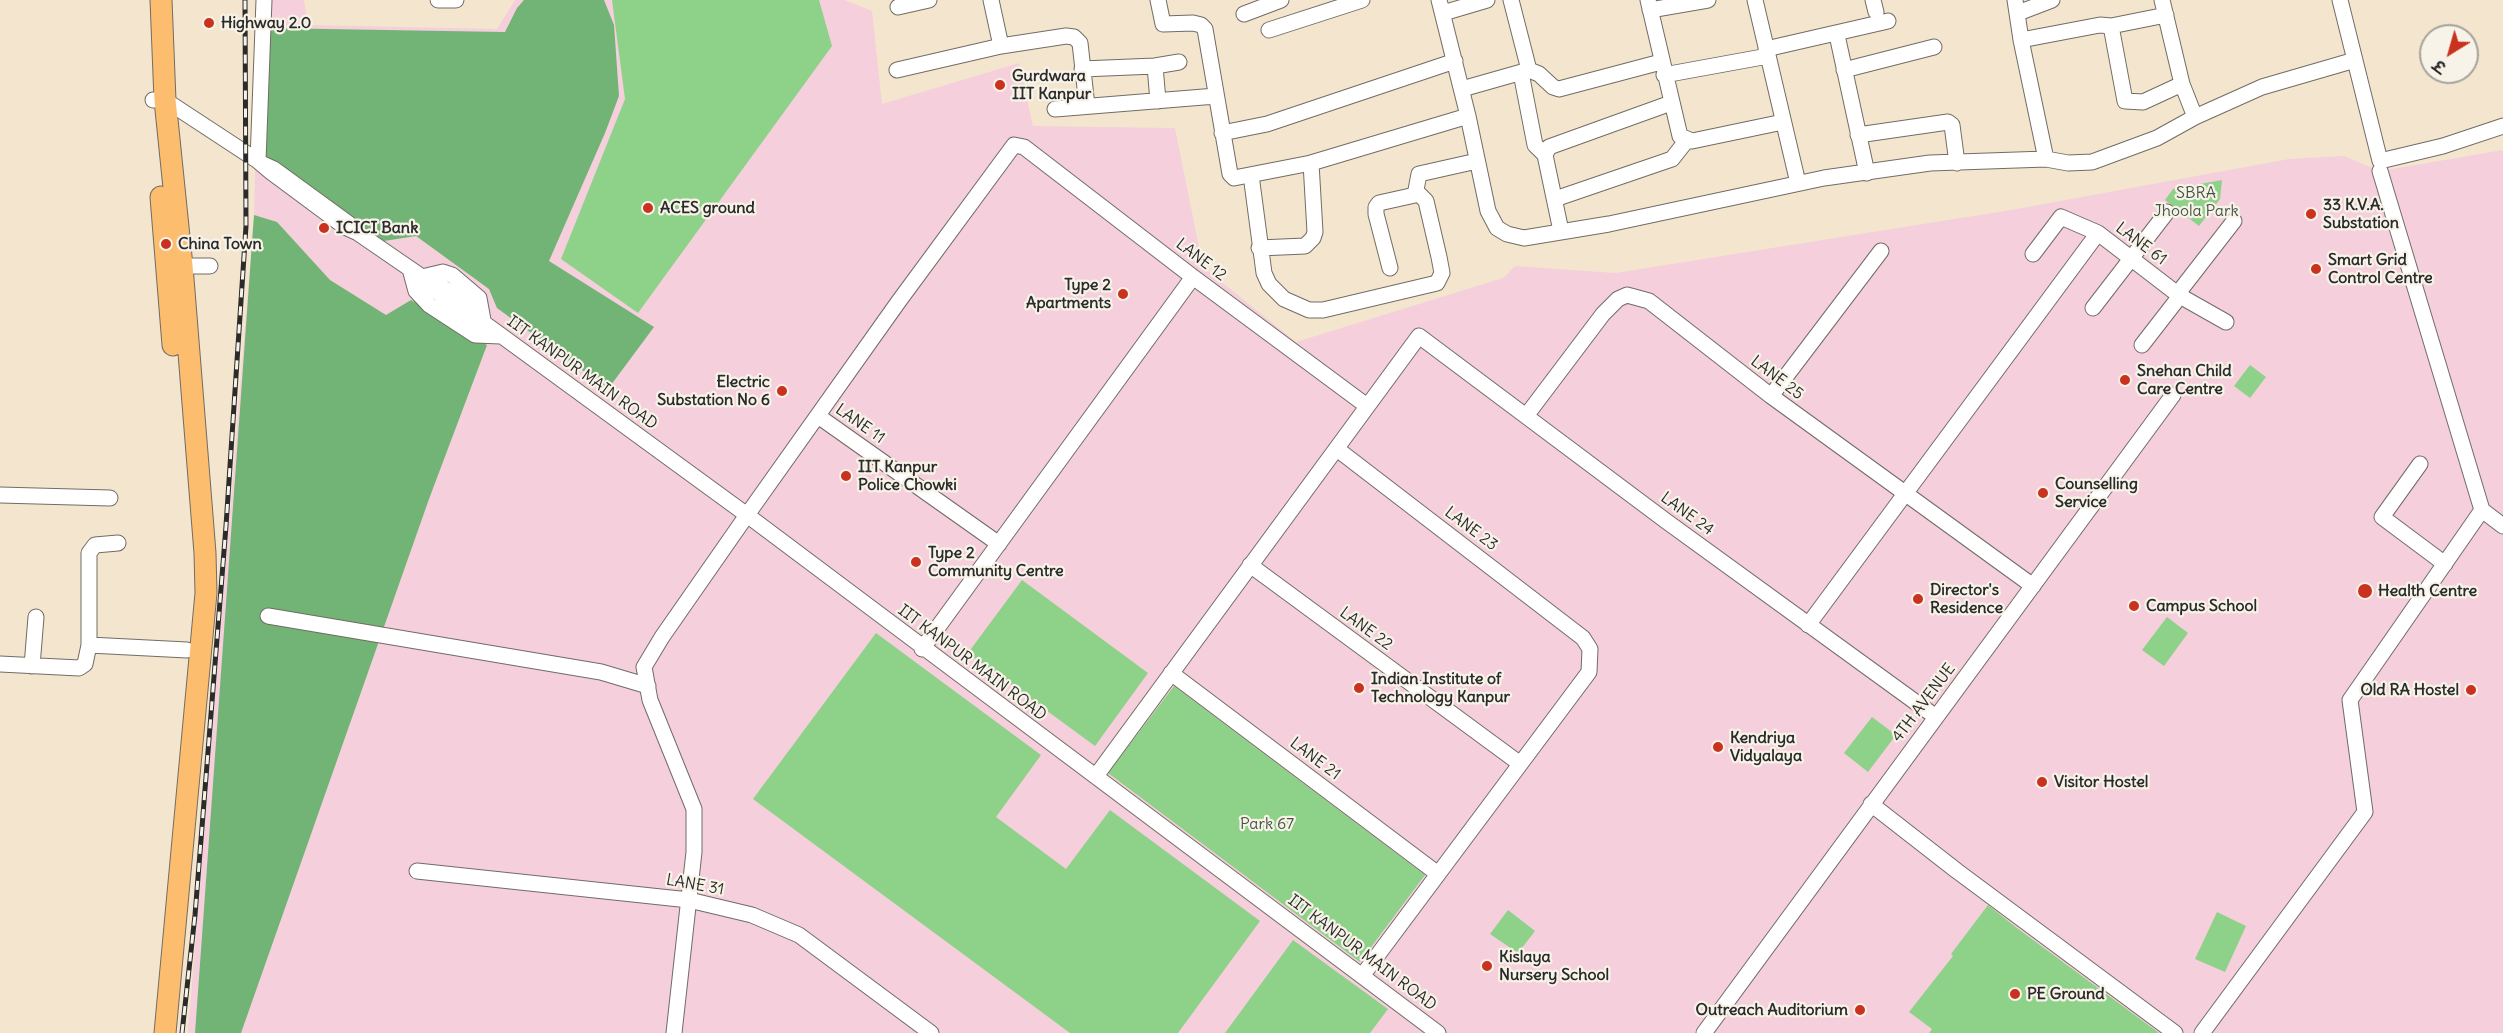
<!DOCTYPE html>
<html>
<head>
<meta charset="utf-8">
<style>
  body { margin:0 }
  #map { position:relative; width:2503px; height:1033px; overflow:hidden; background:#f4e6ce; font-family:Delius,"Playpen Sans Deva",sans-serif }
  canvas { display:block }
  .north { position:absolute; left:2419px; top:24px; width:60px; height:60px; box-sizing:border-box; background:#f7f3e8; border:2px solid #a5a39c; border-radius:50%; rotate:217deg; font-size:16px; font-weight:700; line-height:24px; text-align:center; color:#2b2b2b }
  .north::after { content:''; display:block; margin:auto; width:21px; height:27px; background:#c8321e; clip-path:polygon(50% 0,100% 100%,50% 72%,0 100%) }
</style>
</head>
<body>
<div id="map">
<canvas width="2503" height="1033"></canvas>
<div class="north">उ</div>
</div>
<script>
const context = document.querySelector('canvas').getContext('2d');
context.lineJoin = 'round';
function paint(path, color) {
  context.fillStyle = color;
  context.fill(path, 'evenodd');
}
function poly(rows) {
  const path = new Path2D();
  for (const r of rows) {
    path.moveTo(r[0], r[1]);
    for (let i = 2; i < r.length; i += 2) path.lineTo(r[i], r[i + 1]);
  }
  return path;
}
function stroke(path, color, width, dash) {
  context.strokeStyle = color;
  context.lineWidth = width;
  context.lineCap = dash ? 'butt' : 'round';
  context.setLineDash(dash || []);
  context.stroke(path);
}
function drawText(font, color, halo, rows, align = 'center') {
  context.font = font + ' Delius,sans-serif';
  context.lineWidth = 4.5;
  context.setLineDash([]);
  context.textBaseline = 'middle';
  context.strokeStyle = halo;
  context.fillStyle = color;
  for (const [text, x, y, turn = 0] of rows) {
    context.save();
    context.translate(x, y);
    context.rotate((+turn || 0) * Math.PI / 180);
    context.textAlign = isNaN(turn) ? turn : align;
    if (halo) context.strokeText(text, 0, 0);
    context.fillText(text, 0, 0);
    context.restore();
  }
}
paint(poly([
  [259,0,304,0,308,25,497,29,515,0,845,0,872,11,882,104,1019,63,1033,126,1175,128,1203,267,1296,342,1503,278,1515,266,1615,273,2011,210,2289,159,2344,156,2380,171,2503,150,2503,1033,188,1033,254,215]
]), '#f5cfdb');
paint(poly([
  [612,0,819,0,832,46,638,313,561,259,625,99],
  [2222,180,2220,199,2199,226,2165,200,2173,189],
  [2250,365,2266,377,2250,398,2234,386],
  [1022,580,1148,673,1095,746,968,653],
  [2167,617,2188,633,2164,666,2142,650],
  [876,633,1041,755,996,817,1066,869,1110,810,1260,921,1178,1033,1070,1033,753,799],
  [1174,686,1425,875,1360,962,1108,773],
  [1872,717,1896,735,1868,772,1844,753],
  [1988,905,2017,928,2159,1033,1929,1033,1932,1029,1909,1012,1953,956,1951,954],
  [1508,910,1535,931,1518,953,1490,934],
  [2217,912,2246,926,2225,972,2195,959],
  [1293,940,1388,1009,1370,1033,1225,1033]
]), '#8ed28a');
paint(poly([
  [524,0,604,0,614,25,619,96,605,133,549,261,654,327,608,389,497,308,489,289,416,236,384,241,259,153,266,28,505,32,517,8],
  [254,215,277,222,330,280,386,315,411,300,487,345,429,499,241,1033,195,1033]
]), '#72b476');
const minor = poly([
  [438,0,456,0],
  [1158,0,1163,24,1193,23,1201,25,1205,29,1230,174,1234,178,1311,163,1468,116],
  [1439,0,1468,116,1488,211,1497,228,1507,234,1524,238,1609,224,1824,178,1930,163,2046,159,2068,163,2092,162,2157,138,2195,117,2262,87,2355,60],
  [1511,0,1529,70],
  [1648,0,1680,136,1692,141,1783,122],
  [1755,0,1798,183],
  [1873,0,1876,12],
  [2015,0,2021,40,2046,159],
  [2162,0,2182,84,2195,117],
  [2340,0,2380,161,2443,146,2503,126],
  [898,7,929,0],
  [1650,10,1708,0],
  [1443,13,1487,0],
  [2018,13,2052,0],
  [1244,14,1281,0],
  [2111,26,2166,15],
  [1269,30,1362,0],
  [1837,35,1867,173],
  [2021,40,2100,25,2111,26,2125,101,2143,102,2182,84],
  [1001,46,1066,36,1074,37,1080,43,1087,106],
  [1766,49,1888,21],
  [1155,66,1158,101],
  [1082,69,1155,66,1179,62],
  [897,70,1001,46,991,0],
  [1844,70,1934,47],
  [1521,73,1535,145,1545,155],
  [1664,75,1768,56],
  [1462,89,1529,70,1539,74,1553,87,1559,89,1661,62],
  [153,100,165,100,258,161,271,172,345,227,358,233,348,223,274,169,263,164],
  [1055,109,1216,96],
  [1222,133,1267,124,1455,61],
  [1858,135,1948,122,1952,125,1957,163],
  [258,161,264,0],
  [2380,171,2482,510],
  [1251,175,1264,273,1269,284,1284,299,1309,310,1323,310,1437,283,1442,273,1439,257,1426,201,1417,192],
  [1555,199,1672,159,1687,140],
  [1561,231,1545,155,1549,147,1671,103],
  [358,233,422,277,443,272,452,275,479,298,483,320],
  [1259,248,1305,246,1313,238,1315,232,1311,163],
  [2033,254,2061,217,2098,233],
  [182,266,210,266],
  [1390,268,1376,214,1376,207,1379,203,1415,195,1419,174,1477,161],
  [410,269,416,291,429,305,475,335,501,336],
  [2093,308,2167,212],
  [484,323,476,312,437,283,422,277,433,289,472,318,484,323,747,515,1438,1033],
  [2142,345,2180,296,2182,288,2234,221],
  [1771,396,1881,251],
  [818,416,999,544],
  [1526,416,1603,314,1618,299,1627,295,1649,301,1771,396,2033,586],
  [1337,449,1583,638,1590,649,1589,672,1362,976],
  [2420,464,2382,517,2445,564],
  [0,495,110,498],
  [2482,510,2503,526],
  [1250,565,1519,763],
  [268,616,601,672,648,686],
  [1808,625,2098,233,2180,296,2226,322],
  [89,645,187,650],
  [922,649,1193,277],
  [0,664,79,668,85,664,89,645,89,553,95,545,118,543],
  [32,666,36,617],
  [1171,673,1438,874],
  [1096,776,1419,336,1666,521,1936,717],
  [1871,804,1957,871,2175,1033],
  [417,871,689,900,752,915,799,935,931,1033],
  [674,1033,694,852,694,809,650,700,644,667,662,637,747,515,899,301,1014,145,1024,147,1193,277,1367,406],
  [1704,1033,2173,395],
  [2202,1033,2365,812,2350,700,2482,510]
]);
const highway = poly([
  [161,0,165,100,182,266,205,553,206,593,165,1033],
  [161,197,173,345]
]);
stroke(minor, '#716c64', 17);
stroke(highway, '#716c64', 23);
stroke(minor, '#fff', 15);
stroke(highway, '#fcbd6f', 21);
const rail = poly([
  [182,1033,195,915,226,526,246,226,245,0]
]);
stroke(rail, '#2b2b2b', 5);
stroke(rail, '#f7f3e8', 3, [9]);
for (const [x, y, r, color] of [
  [209,23,6,"#c8321e"],
  [1000,85,6,"#c8321e"],
  [648,208,6,"#c8321e"],
  [2311,214,6,"#c8321e"],
  [324,228,6,"#c8321e"],
  [166,244,6,"#c8321e"],
  [2316,269,6,"#c8321e"],
  [1123,294,6,"#c8321e"],
  [2125,380,6,"#c8321e"],
  [782,391,6,"#c8321e"],
  [846,476,6,"#c8321e"],
  [2043,493,6,"#c8321e"],
  [916,562,6,"#c8321e"],
  [2365,591,8,"#c8321e"],
  [1918,599,6,"#c8321e"],
  [2134,606,6,"#c8321e"],
  [1359,688,6,"#c8321e"],
  [2471,690,6,"#c8321e"],
  [1718,747,6,"#c8321e"],
  [2042,782,6,"#c8321e"],
  [1487,966,6,"#c8321e"],
  [2015,994,6,"#c8321e"],
  [1860,1010,6,"#c8321e"]
]) {
  const dot = new Path2D();
  dot.arc(x, y, r, 0, 2 * Math.PI);
  context.fillStyle = color;
  context.fill(dot);
  stroke(dot, '#f7f3e8', 2);
}
drawText('bold 16px', '#2b2b2b', '#f7f3e8', [
  ["Highway 2.0",221,23],
  ["Gurdwara",1012,76],
  ["IIT Kanpur",1012,94],
  ["33 K.V.A.",2323,205],
  ["Substation",2323,223],
  ["ACES ground",660,208],
  ["ICICI Bank",336,228],
  ["China Town",178,244],
  ["Smart Grid",2328,260],
  ["Control Centre",2328,278],
  ["Type 2",1111,285,"right"],
  ["Apartments",1111,303,"right"],
  ["Snehan Child",2137,371],
  ["Care Centre",2137,389],
  ["Electric",770,382,"right"],
  ["Substation No 6",770,400,"right"],
  ["IIT Kanpur",858,467],
  ["Police Chowki",858,485],
  ["Counselling",2055,484],
  ["Service",2055,502],
  ["Type 2",928,553],
  ["Community Centre",928,571],
  ["Director's",1930,590],
  ["Residence",1930,608],
  ["Health Centre",2378,591],
  ["Campus School",2146,606],
  ["Indian Institute of",1371,679],
  ["Technology Kanpur",1371,697],
  ["Old RA Hostel",2459,690,"right"],
  ["Kendriya",1730,738],
  ["Vidyalaya",1730,756],
  ["Visitor Hostel",2054,782],
  ["Kislaya",1499,957],
  ["Nursery School",1499,975],
  ["PE Ground",2027,994],
  ["Outreach Auditorium",1848,1010,"right"]
], 'left');
drawText('16px', '#445543', '#f7f3e8', [
  ["SBRA",2196,193],
  ["Jhoola Park",2196,211],
  ["Park 67",1267,824]
]);
drawText('16px', '#2b2b2b', '#f7f3e8', [
  ["LANE 61",2141,244,37],
  ["LANE 12",1201,260,37],
  ["IIT KANPUR MAIN ROAD",582,373,36],
  ["LANE 25",1777,378,37],
  ["LANE 11",860,424,35],
  ["LANE 24",1687,514,36],
  ["LANE 23",1471,529,37],
  ["LANE 22",1366,629,36],
  ["IIT KANPUR MAIN ROAD",972,663,37],
  ["4TH AVENUE",1924,703,-53],
  ["LANE 21",1315,759,37],
  ["LANE 31",695,885,10],
  ["IIT KANPUR MAIN ROAD",1362,953,37]
]);
</script>
</body>
</html>
